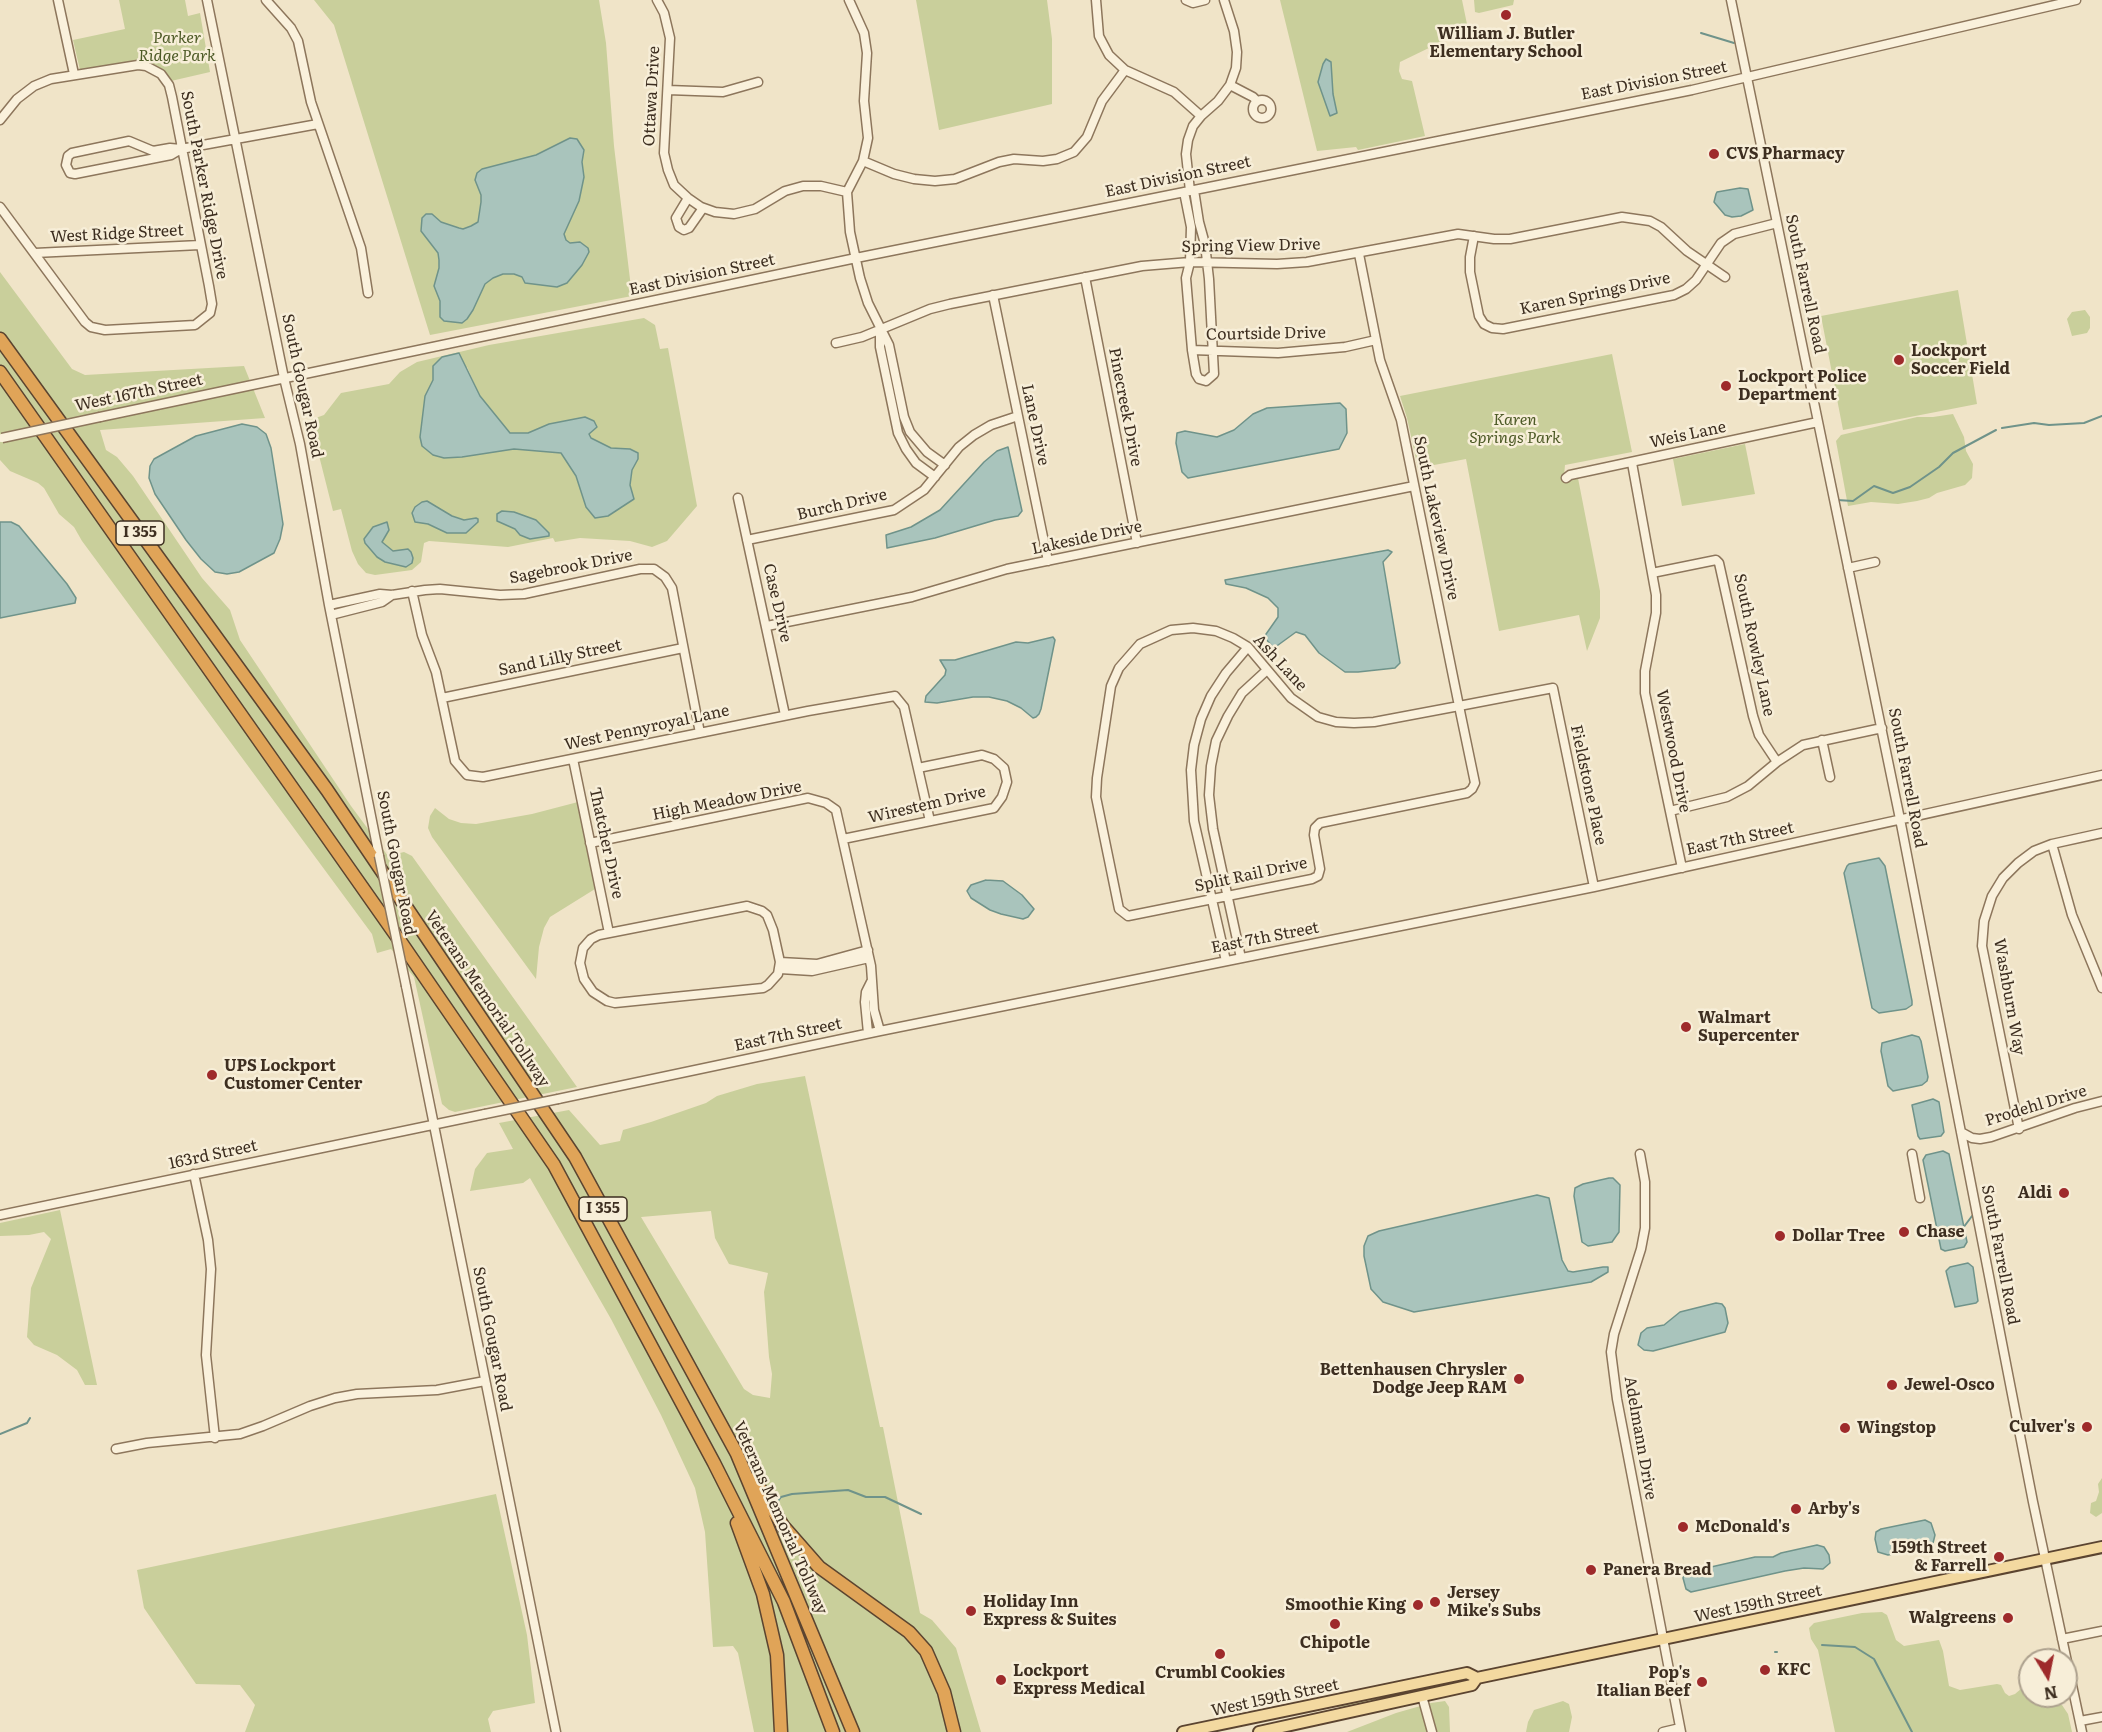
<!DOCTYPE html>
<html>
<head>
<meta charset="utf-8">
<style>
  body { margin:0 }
  #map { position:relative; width:2102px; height:1732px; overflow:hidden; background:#f0e4c8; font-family:Literata,serif }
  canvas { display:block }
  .north { position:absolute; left:2018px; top:1648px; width:60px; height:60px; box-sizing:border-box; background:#f7eed8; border:2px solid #ada18e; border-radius:50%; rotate:170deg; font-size:16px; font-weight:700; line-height:24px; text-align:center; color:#3d2e20 }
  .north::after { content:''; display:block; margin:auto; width:21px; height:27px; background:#9e2a2b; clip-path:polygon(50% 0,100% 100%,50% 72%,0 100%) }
</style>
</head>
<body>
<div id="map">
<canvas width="2102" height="1732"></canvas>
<div class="north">N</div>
</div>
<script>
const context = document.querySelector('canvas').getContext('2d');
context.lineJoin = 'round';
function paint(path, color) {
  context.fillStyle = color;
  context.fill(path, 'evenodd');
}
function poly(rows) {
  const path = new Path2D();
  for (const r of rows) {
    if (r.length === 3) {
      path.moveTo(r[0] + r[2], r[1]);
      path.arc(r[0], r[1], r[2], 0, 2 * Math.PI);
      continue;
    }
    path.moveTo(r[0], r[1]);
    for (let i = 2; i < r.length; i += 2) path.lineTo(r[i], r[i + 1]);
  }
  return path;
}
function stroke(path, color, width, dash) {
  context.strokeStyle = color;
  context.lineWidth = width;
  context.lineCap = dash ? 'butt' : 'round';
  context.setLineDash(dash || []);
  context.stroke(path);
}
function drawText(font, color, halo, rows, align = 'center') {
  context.font = font + ' Literata,serif';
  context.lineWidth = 5;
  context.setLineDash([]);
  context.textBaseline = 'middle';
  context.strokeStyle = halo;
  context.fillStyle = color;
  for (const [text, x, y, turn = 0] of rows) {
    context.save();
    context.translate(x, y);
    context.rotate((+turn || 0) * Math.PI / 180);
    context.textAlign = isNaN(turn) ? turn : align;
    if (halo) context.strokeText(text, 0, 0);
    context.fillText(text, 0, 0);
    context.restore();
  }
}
paint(poly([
  [119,0,185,0,188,16,200,13,210,72,171,81,162,70,145,62,83,71,80,70,73,40,125,29],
  [314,0,599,0,606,43,614,146,632,296,430,335,334,25],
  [916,0,1047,0,1052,39,1052,104,939,130],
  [1280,0,1462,0,1468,29,1400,62,1399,71,1402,79,1412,81,1425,136,1358,150,1356,147,1317,151],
  [1474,0,1514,0,1513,5,1479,13,1475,12],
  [0,272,72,369,85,375,244,366,265,418,100,430,106,450,117,457,133,476,202,578,230,610,240,640,351,806,388,856,404,852,412,856,577,1087,455,1112,449,1110,442,1104,414,977,391,949,377,953,372,934,82,541,74,527,59,514,44,488,38,483,10,471,0,460],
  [1958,290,1977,404,1843,430,1821,316],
  [2085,310,2090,317,2090,328,2087,333,2072,336,2067,319,2072,312],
  [644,318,655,325,660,349,668,348,697,506,667,541,652,547,630,541,580,538,555,542,553,538,508,547,429,541,424,543,421,562,412,570,375,575,366,573,358,564,352,551,341,509,333,511,310,420,324,415,341,393,389,384,400,372,417,362,489,345],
  [467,367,480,396,510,433,528,433,549,424,585,417,591,438,611,448,630,449,638,459,632,470,630,485,634,499,608,516,586,507,576,476,561,453,514,449,462,457,425,396,433,380],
  [1612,354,1632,452,1565,465,1564,476,1577,473,1600,591,1600,618,1587,651,1579,615,1499,631,1466,459,1418,468,1407,418,1400,396],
  [1953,414,1964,437,1966,451,1973,464,1972,478,1965,485,1937,493,1929,498,1917,501,1898,504,1871,502,1848,506,1836,441,1841,435,1917,417,1933,417],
  [1745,444,1755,494,1682,506,1673,459],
  [578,802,595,889,550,917,544,928,539,947,536,979,432,837,428,828,430,816,435,808,449,819,461,823,476,824,532,814],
  [805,1076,880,1427,883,1427,920,1613,932,1620,956,1648,981,1732,754,1732,738,1653,733,1646,713,1647,705,1532,695,1488,661,1415,611,1319,530,1178,523,1183,470,1191,475,1169,487,1153,513,1149,499,1123,569,1110,600,1145,620,1141,623,1130,651,1122,706,1103,717,1096,757,1084],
  [711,1211,715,1238,729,1264,768,1273,764,1292,769,1357,772,1374,770,1398,753,1395,744,1389,641,1217],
  [60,1210,97,1385,85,1385,77,1370,57,1355,34,1345,27,1337,31,1288,51,1239,44,1232,29,1235,0,1236,0,1223],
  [2102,1478,2102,1513,2096,1517,2090,1513,2091,1503,2096,1501,2099,1492,2098,1484],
  [496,1494,527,1635,535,1703,493,1711,488,1719,491,1732,245,1732,255,1705,240,1685,196,1684,144,1608,137,1570],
  [1882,1612,1887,1615,1896,1640,1904,1646,1939,1640,1943,1651,1949,1686,1960,1690,1997,1684,2001,1685,2005,1693,2009,1696,2015,1694,2029,1682,2030,1696,2039,1696,2041,1701,2047,1705,2062,1705,2068,1714,2072,1732,1835,1732,1818,1650,1811,1639,1809,1628,1814,1623,1862,1613],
  [1415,1688,1417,1693,1353,1706,1339,1707,1334,1705],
  [1445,1701,1449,1707,1450,1732,1347,1732,1396,1713,1431,1703],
  [1563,1701,1569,1704,1572,1717,1569,1732,1526,1732,1528,1722,1534,1710]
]), '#c9cf9b');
const water = poly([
  [1326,59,1331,62,1333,94,1337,113,1330,116,1318,82,1323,64,1326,59],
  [570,138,577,139,584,150,582,162,584,177,579,201,564,234,566,240,570,243,580,242,588,248,589,252,582,265,567,283,557,287,525,283,522,277,514,274,503,274,493,278,485,284,473,310,467,319,462,323,444,321,440,317,440,301,434,286,439,268,439,260,438,253,421,231,422,218,426,214,432,214,441,222,459,228,463,229,471,226,478,222,481,202,481,195,475,180,477,173,482,169,536,155,570,138],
  [1740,188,1748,189,1753,210,1741,216,1732,217,1725,215,1714,202,1716,194,1717,192,1740,188],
  [459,353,480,396,510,433,528,433,549,424,585,417,594,421,597,427,589,434,591,438,611,448,630,449,638,453,638,459,632,470,630,485,634,499,608,516,595,518,586,507,576,476,561,453,514,449,462,457,444,458,433,455,422,446,420,437,425,396,433,380,433,366,442,357,459,353],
  [1340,403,1346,409,1347,433,1339,449,1188,478,1182,472,1176,443,1177,433,1185,431,1217,437,1234,430,1253,414,1267,408,1340,403],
  [242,424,257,427,266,434,271,448,283,524,280,539,274,553,239,572,227,574,215,572,201,559,186,540,155,494,149,478,150,466,154,459,196,436,242,424],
  [1008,447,1022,511,1018,516,995,520,935,538,887,548,886,535,911,527,940,510,984,462,997,451,1008,447],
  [427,501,452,516,464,520,476,518,478,519,478,522,466,533,447,533,428,524,415,522,412,513,415,507,422,502,427,501],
  [502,511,514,512,536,520,549,533,549,536,530,539,520,535,515,529,497,521,497,514,502,511],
  [0,522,11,522,19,526,67,584,76,598,75,603,0,618,0,522],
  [387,522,389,530,382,542,393,551,408,549,411,552,413,558,412,563,406,567,385,562,377,557,365,543,364,539,373,527,387,522],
  [1388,550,1392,552,1383,562,1400,663,1395,668,1358,672,1345,672,1319,653,1305,635,1296,632,1274,648,1264,637,1278,617,1278,608,1268,598,1246,588,1226,584,1225,580,1388,550],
  [1053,637,1055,640,1041,709,1039,714,1036,717,1033,718,1021,708,1007,701,989,697,973,697,937,703,925,702,926,696,945,675,946,670,940,660,955,660,1016,642,1028,643,1053,637],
  [1879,858,1885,866,1912,1001,1912,1005,1906,1009,1879,1013,1872,1008,1844,873,1847,866,1849,864,1879,858],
  [986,880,1003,881,1022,895,1034,909,1028,917,1023,919,1001,914,990,910,971,898,967,891,971,885,986,880],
  [1912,1035,1919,1037,1921,1041,1928,1077,1927,1081,1922,1085,1893,1091,1888,1086,1881,1051,1882,1043,1912,1035],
  [1933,1099,1939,1102,1944,1132,1941,1136,1920,1139,1918,1136,1912,1105,1933,1099],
  [1943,1151,1949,1154,1967,1242,1964,1247,1945,1251,1941,1249,1923,1160,1926,1155,1943,1151],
  [1609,1178,1613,1178,1620,1185,1619,1232,1612,1242,1588,1246,1582,1242,1574,1196,1575,1188,1583,1184,1609,1178],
  [1537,1195,1549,1198,1562,1260,1568,1271,1573,1272,1603,1267,1608,1267,1608,1272,1591,1282,1414,1312,1383,1302,1371,1289,1364,1256,1364,1246,1368,1236,1379,1231,1537,1195],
  [1968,1263,1973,1267,1978,1301,1976,1303,1955,1307,1946,1271,1950,1267,1968,1263],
  [1716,1303,1722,1304,1725,1308,1728,1323,1725,1332,1653,1351,1644,1350,1638,1345,1641,1333,1647,1328,1664,1325,1680,1312,1716,1303],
  [1925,1520,1931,1523,1935,1535,1933,1543,1927,1547,1888,1555,1878,1552,1875,1539,1876,1532,1881,1529,1925,1520],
  [1817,1545,1824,1547,1829,1555,1830,1563,1823,1569,1804,1568,1785,1571,1691,1592,1686,1589,1683,1578,1684,1574,1689,1572,1755,1557,1773,1557,1781,1553,1817,1545]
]);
paint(water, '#a9c4bc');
stroke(water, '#6f938a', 1.5);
stroke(poly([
  [1701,33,1734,43],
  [2002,428,2034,423,2049,425,2084,423,2102,416],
  [1837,500,1853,501,1874,486,1893,493,1910,487,1939,467,1953,453,1996,430],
  [1963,1228,1972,1216],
  [0,1434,27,1423,30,1418],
  [778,1501,781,1497,792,1494,848,1490,866,1497,885,1497,921,1514],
  [1822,1645,1855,1647,1874,1659,1912,1732],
  [1775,1652,1777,1652]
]), '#6f938a', 2);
const minor = poly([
  [58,0,74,74],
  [207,0,284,378,300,444,329,605,379,856],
  [266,0,291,28,298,41,311,102,361,248,368,293],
  [657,0,664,13,670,38,664,153,668,170,674,185,688,198,701,207,715,212,734,214,755,209,785,191,803,186,821,186,847,192],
  [849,0,864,33,867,53,864,101,868,138,863,161,847,192,850,232,860,278,868,303,889,345,904,417,910,432,927,452,945,465],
  [1096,0,1099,36,1109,55,1125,70,1174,92,1201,116],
  [1186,0,1193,3,1205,0],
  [1731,0,1900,819,2033,1502,2082,1732],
  [1230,85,1253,97,1257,101],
  [668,90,723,92,758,82],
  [1262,109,9],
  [0,120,17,99,34,86,51,79,138,65,146,66,161,74,169,85,172,97,209,286,212,304,210,313,195,325,105,330,91,327,85,322,0,207],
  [181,149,171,155,75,174,70,173,66,165,68,156,72,153,129,141,153,151,170,148,181,149,318,124],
  [863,161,894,174,914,179,935,181,955,179,999,162,1014,159,1043,161,1057,159,1074,152,1087,137,1102,101,1125,70],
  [1190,191,1186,154,1188,140,1193,126,1201,116,1218,101,1230,85,1236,68,1237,52,1234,31,1224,0],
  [1184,192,1191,227,1190,262,1186,278,1192,350,1196,374,1199,379,1206,381,1214,374,1209,279,1205,244,1199,222,1194,190],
  [688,198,676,218,679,227,684,230,689,228,703,208],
  [1474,236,1470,257,1470,272,1479,316,1484,324,1492,328,1503,329,1674,295,1686,289,1696,280,1721,243,1734,234,1777,223],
  [35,253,200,245],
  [1359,254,1380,360,1401,420,1459,706,1475,783,1472,789,1467,793,1320,823,1315,828,1314,835,1320,869,1318,876,1312,879,1128,916,1119,909,1096,797,1097,778,1111,686,1119,668,1140,644,1171,630,1193,628,1216,631,1233,638,1248,647,1291,698,1318,717,1336,722,1354,723,1374,722,1459,706,1553,688,1594,887],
  [1085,277,1137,543],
  [993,295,1048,561],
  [880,331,880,347,898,433,906,449,916,463,935,477],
  [836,343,862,337,930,309,950,304,1142,266,1190,262,1277,264,1307,262,1458,234,1494,239,1510,239,1622,217,1650,221,1661,227,1687,251,1725,277],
  [1192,350,1278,353,1345,347,1376,340],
  [100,417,856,258,1692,90,2076,0],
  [1632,463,1656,595,1656,613,1645,671,1645,693,1682,868],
  [1566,478,1570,475,1818,422],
  [738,498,785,715],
  [747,540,894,510,924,490,959,447,974,435,991,425,1018,416],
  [1848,568,1875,562],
  [1652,573,1716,560,1719,563,1753,716,1759,735,1777,762],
  [412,591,422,635,436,672,455,761,467,775,483,777,808,711,895,696,904,707,930,821],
  [329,605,380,594,392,595,425,590,440,589,500,595,524,594,640,569,654,569,665,577,672,588,700,733],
  [331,615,382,602,392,595],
  [767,626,912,597,1007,569,1414,486],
  [442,698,683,648],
  [1822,740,1830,777],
  [573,759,609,933],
  [1670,811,1727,797,1748,786,1777,762,1803,745,1882,728],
  [843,839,994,808,1002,797,1007,782,1004,768,994,759,982,755,918,768],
  [590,843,808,798,826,803,836,810,871,966,874,1010,880,1031],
  [2052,844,2072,915,2102,988],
  [747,906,762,911,767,915,773,930,780,962,778,974,768,985,763,988,615,1003,607,1001,593,992,584,979,580,963,583,948,591,939,599,935,747,906],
  [1241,958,1213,829,1209,795,1211,766,1216,741,1228,716,1242,693,1267,670],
  [1226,961,1194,821,1191,770,1194,745,1201,719,1211,696,1226,673,1248,647],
  [780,962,817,964,868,950],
  [780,969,812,971,869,958],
  [406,986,556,1732],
  [868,1033,865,1002,866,992,871,982],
  [558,1099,880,1031,1594,887,2102,775],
  [2019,1129,1982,946,1984,921,1992,896,2003,878,2018,863,2034,851,2052,844,2102,833],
  [1961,1132,1972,1138,1980,1139,1991,1137,2075,1108,2102,1101],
  [1640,1154,1645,1182,1645,1228,1641,1249,1614,1334,1611,1352,1617,1399,1681,1732],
  [1912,1154,1920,1198],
  [194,1174,208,1240,211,1269,206,1355,215,1438],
  [0,1215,485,1114],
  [116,1449,147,1443,240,1434,263,1426,310,1406,335,1398,357,1394,437,1390,485,1381],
  [2062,1639,2102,1631],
  [1422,1696,1432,1732],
  [2080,1721,2102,1717],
  [1663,1732,1680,1728]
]);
const major = poly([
  [1183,1732,1467,1673,1477,1678],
  [1259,1732,1472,1685,1477,1678,2102,1547]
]);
const highway = poly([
  [0,339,327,790,575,1157,737,1454,853,1732],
  [0,372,400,941,554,1165,714,1463,784,1602,833,1732],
  [754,1479,783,1526,819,1567,909,1632,926,1651,944,1692,954,1732],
  [737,1523,763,1594,777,1655,781,1732]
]);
stroke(minor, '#8d765c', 11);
stroke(major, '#5b4430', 14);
stroke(highway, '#5b4430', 15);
stroke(minor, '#faf1dc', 8);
stroke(major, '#f3d9a0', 10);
stroke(highway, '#e0a458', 12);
const minorBridge = poly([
  [2,438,100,417],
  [379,856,406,986],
  [485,1114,558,1099]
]);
stroke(minorBridge, '#8d765c', 11, []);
stroke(minorBridge, '#faf1dc', 8);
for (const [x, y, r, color] of [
  [1506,15,6,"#9e2a2b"],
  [1714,154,6,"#9e2a2b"],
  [1899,360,6,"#9e2a2b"],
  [1726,386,6,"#9e2a2b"],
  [1686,1027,6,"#9e2a2b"],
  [212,1075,6,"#9e2a2b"],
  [2064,1193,6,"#9e2a2b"],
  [1904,1232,6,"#9e2a2b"],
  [1780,1236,6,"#9e2a2b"],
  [1519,1379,6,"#9e2a2b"],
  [1892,1385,6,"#9e2a2b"],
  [2087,1427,6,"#9e2a2b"],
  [1845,1428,6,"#9e2a2b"],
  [1796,1509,6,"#9e2a2b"],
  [1683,1527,6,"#9e2a2b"],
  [1999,1557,6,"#9e2a2b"],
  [1591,1570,6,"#9e2a2b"],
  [1435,1602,6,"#9e2a2b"],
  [1418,1605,6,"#9e2a2b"],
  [971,1611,6,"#9e2a2b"],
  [2008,1618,6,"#9e2a2b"],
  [1335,1624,6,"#9e2a2b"],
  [1220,1654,6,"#9e2a2b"],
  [1765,1670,6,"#9e2a2b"],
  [1001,1680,6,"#9e2a2b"],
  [1702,1682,6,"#9e2a2b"]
]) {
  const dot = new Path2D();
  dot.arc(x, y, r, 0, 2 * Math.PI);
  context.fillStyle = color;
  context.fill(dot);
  stroke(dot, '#f7eed8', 2);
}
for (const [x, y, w] of [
  [140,533,48],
  [603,1209,48]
]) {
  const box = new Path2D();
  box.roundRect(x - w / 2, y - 12, w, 24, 4.5);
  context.fillStyle = '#f7eed8';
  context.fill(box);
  stroke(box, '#3d2e20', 1.5);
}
drawText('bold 15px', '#3d2e20', null, [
  ["I 355",140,533],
  ["I 355",603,1209]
]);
drawText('bold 16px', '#3d2e20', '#f7eed8', [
  ["William J. Butler",1506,34,"center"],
  ["Elementary School",1506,52,"center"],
  ["CVS Pharmacy",1726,154],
  ["Lockport",1911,351],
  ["Soccer Field",1911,369],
  ["Lockport Police",1738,377],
  ["Department",1738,395],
  ["Walmart",1698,1018],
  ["Supercenter",1698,1036],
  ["UPS Lockport",224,1066],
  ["Customer Center",224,1084],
  ["Aldi",2052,1193,"right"],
  ["Chase",1916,1232],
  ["Dollar Tree",1792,1236],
  ["Bettenhausen Chrysler",1507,1370,"right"],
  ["Dodge Jeep RAM",1507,1388,"right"],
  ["Jewel-Osco",1904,1385],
  ["Culver's",2075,1427,"right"],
  ["Wingstop",1857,1428],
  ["Arby's",1808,1509],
  ["McDonald's",1695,1527],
  ["159th Street",1987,1548,"right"],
  ["& Farrell",1987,1566,"right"],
  ["Panera Bread",1603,1570],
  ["Jersey",1447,1593],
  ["Mike's Subs",1447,1611],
  ["Holiday Inn",983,1602],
  ["Express & Suites",983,1620],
  ["Smoothie King",1406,1605,"right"],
  ["Walgreens",1996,1618,"right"],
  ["Chipotle",1335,1643,"center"],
  ["KFC",1777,1670],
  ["Lockport",1013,1671],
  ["Express Medical",1013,1689],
  ["Crumbl Cookies",1220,1673,"center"],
  ["Pop's",1690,1673,"right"],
  ["Italian Beef",1690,1691,"right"]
], 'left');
drawText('italic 16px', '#4d5a26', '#f7eed8', [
  ["Parker",177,38],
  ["Ridge Park",177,56],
  ["Karen",1515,420],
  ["Springs Park",1515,438]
]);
drawText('16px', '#3d2e20', '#f7eed8', [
  ["East Division Street",1654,81,-11],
  ["Ottawa Drive",652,96,-87],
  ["East Division Street",1178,177,-12],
  ["South Parker Ridge Drive",204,185,79],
  ["West Ridge Street",117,234,-3],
  ["Spring View Drive",1251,246,-1],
  ["East Division Street",702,275,-12],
  ["South Farrell Road",1805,284,78],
  ["Karen Springs Drive",1595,294,-12],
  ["Courtside Drive",1266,334,-1],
  ["South Gougar Road",302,386,78],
  ["West 167th Street",139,393,-12],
  ["Pinecreek Drive",1125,407,79],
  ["Lane Drive",1035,425,78],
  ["Weis Lane",1688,435,-12],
  ["Burch Drive",842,505,-13],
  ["South Lakeview Drive",1436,518,78],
  ["Lakeside Drive",1087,538,-12],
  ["Sagebrook Drive",571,567,-11],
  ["Case Drive",777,603,77],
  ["South Rowley Lane",1754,645,78],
  ["Sand Lilly Street",560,658,-12],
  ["Ash Lane",1280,663,47],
  ["West Pennyroyal Lane",647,728,-12],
  ["Westwood Drive",1673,751,79],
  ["South Farrell Road",1907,778,79],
  ["Fieldstone Place",1588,785,78],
  ["High Meadow Drive",727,801,-11],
  ["Wirestem Drive",927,805,-13],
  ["East 7th Street",1740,839,-12],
  ["Thatcher Drive",606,843,78],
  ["South Gougar Road",396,863,79],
  ["Split Rail Drive",1251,875,-12],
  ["East 7th Street",1265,938,-11],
  ["Washburn Way",2009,997,80],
  ["Veterans Memorial Tollway",487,999,56],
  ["East 7th Street",788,1035,-12],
  ["Prodehl Drive",2036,1106,-17],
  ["163rd Street",213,1155,-12],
  ["South Farrell Road",2000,1255,79],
  ["South Gougar Road",492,1339,79],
  ["Adelmann Drive",1640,1438,80],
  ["Veterans Memorial Tollway",780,1518,66],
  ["West 159th Street",1758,1604,-12],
  ["West 159th Street",1275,1698,-12]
]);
</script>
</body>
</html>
